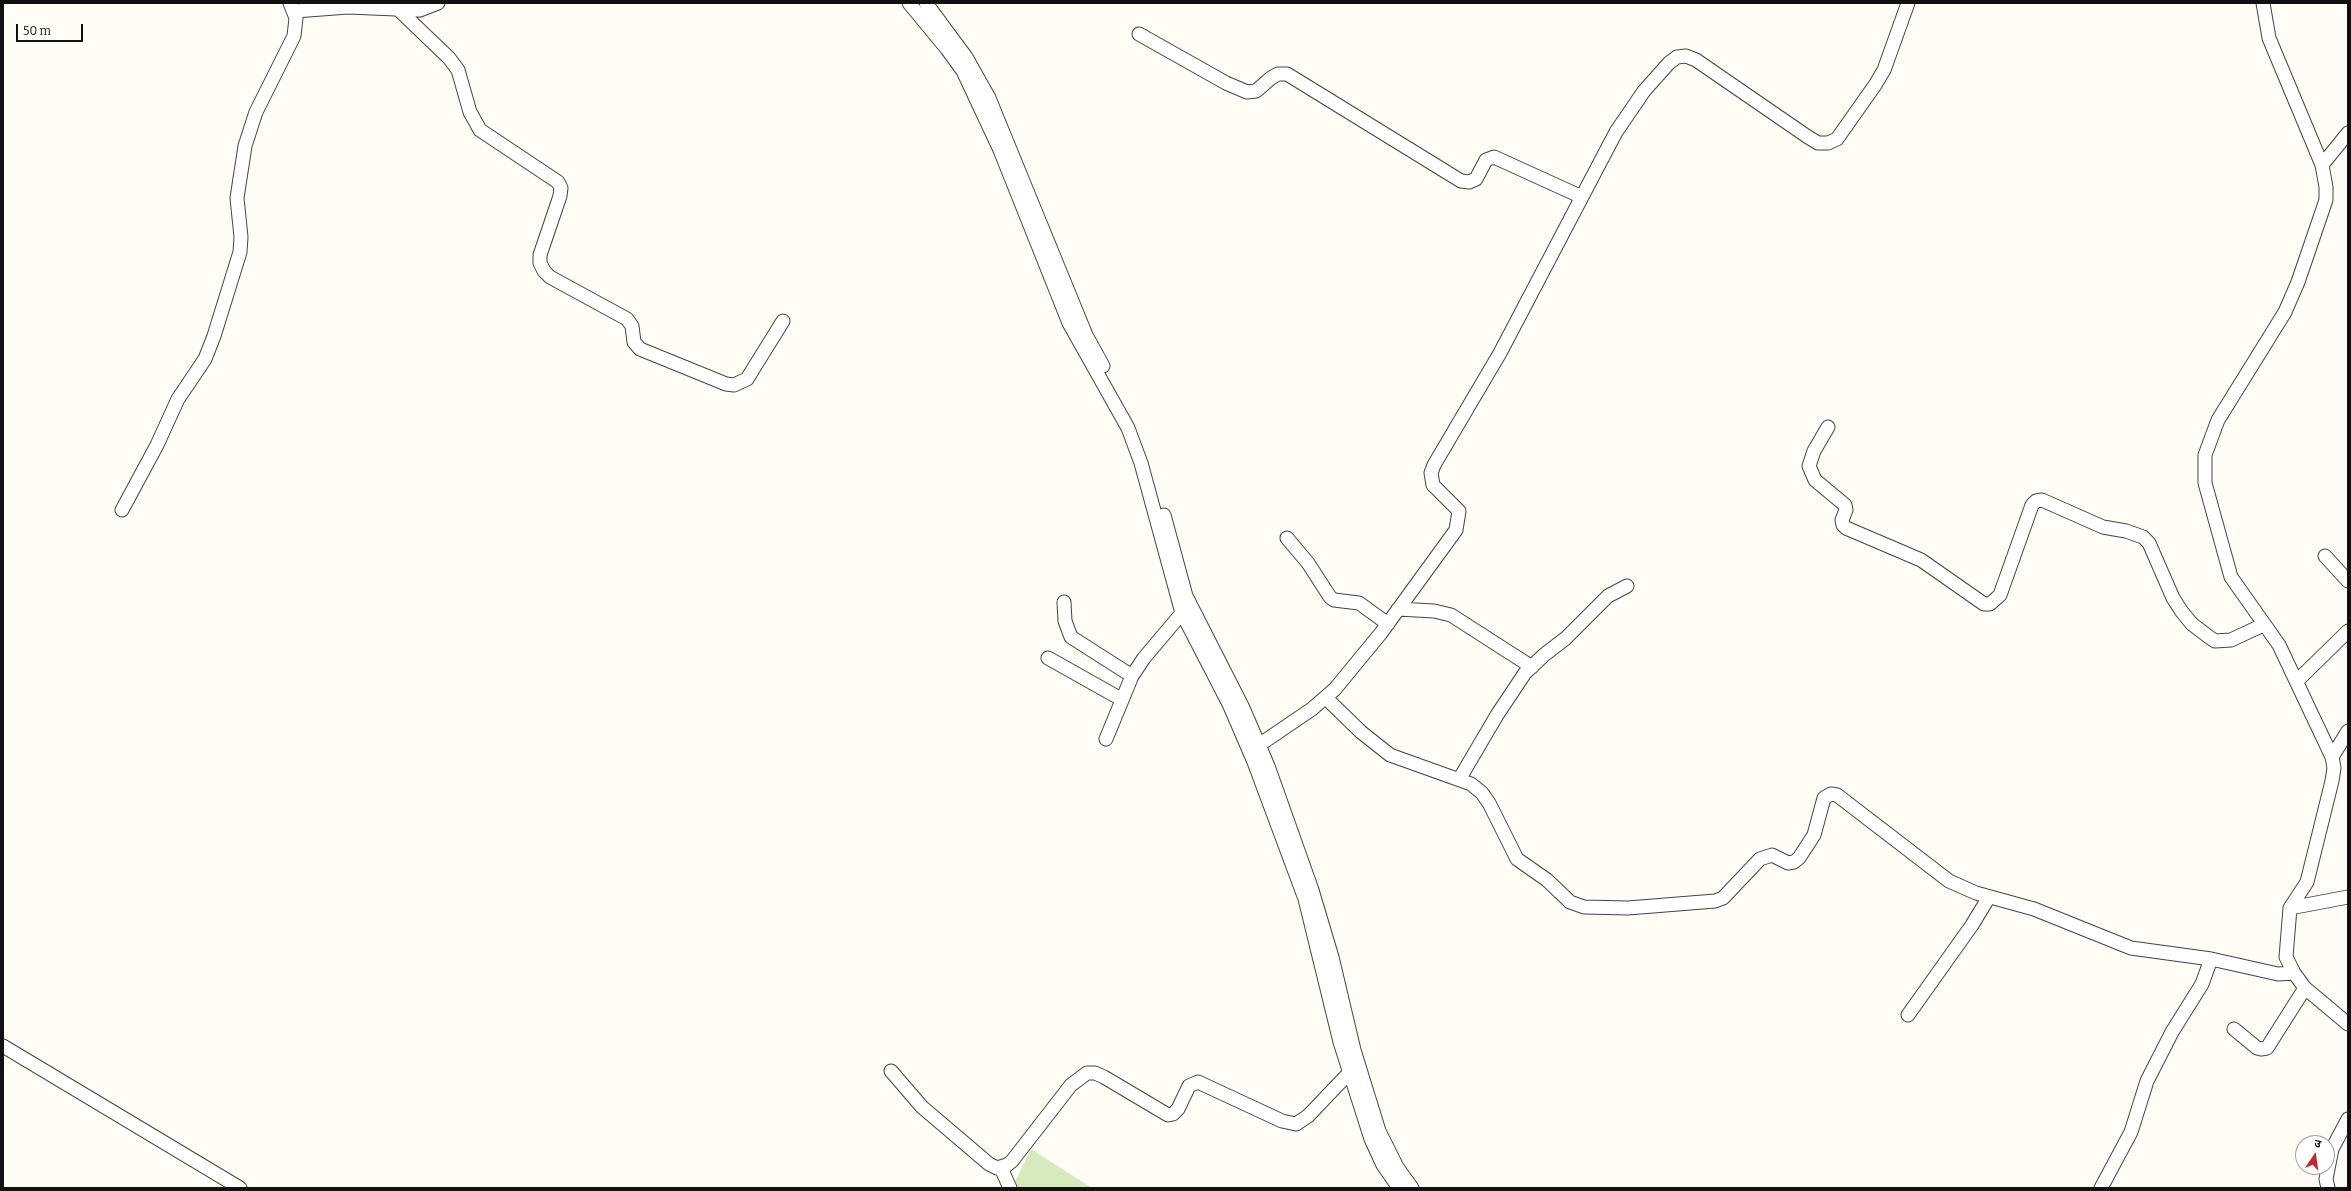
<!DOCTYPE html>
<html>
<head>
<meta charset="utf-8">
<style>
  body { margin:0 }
  #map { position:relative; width:2351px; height:1191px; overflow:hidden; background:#fffdf5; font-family:Bitter,"Noto Sans Devanagari",serif }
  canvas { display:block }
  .frame { position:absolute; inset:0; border:4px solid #111; pointer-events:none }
  .north { position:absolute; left:2295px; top:1135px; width:40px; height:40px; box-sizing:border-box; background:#fff; border:1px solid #a0a0a0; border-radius:50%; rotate:13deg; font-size:11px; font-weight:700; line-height:16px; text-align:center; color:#111 }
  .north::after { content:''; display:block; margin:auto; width:14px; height:18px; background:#c4262e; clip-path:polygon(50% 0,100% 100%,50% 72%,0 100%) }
  .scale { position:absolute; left:16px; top:24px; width:67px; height:18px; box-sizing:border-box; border:2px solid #111; border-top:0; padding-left:5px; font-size:12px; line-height:14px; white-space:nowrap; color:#111; -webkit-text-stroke:3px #fff; paint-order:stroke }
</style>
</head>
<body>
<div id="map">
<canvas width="2351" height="1191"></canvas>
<div class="frame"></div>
<div class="north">उ</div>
<div class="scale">50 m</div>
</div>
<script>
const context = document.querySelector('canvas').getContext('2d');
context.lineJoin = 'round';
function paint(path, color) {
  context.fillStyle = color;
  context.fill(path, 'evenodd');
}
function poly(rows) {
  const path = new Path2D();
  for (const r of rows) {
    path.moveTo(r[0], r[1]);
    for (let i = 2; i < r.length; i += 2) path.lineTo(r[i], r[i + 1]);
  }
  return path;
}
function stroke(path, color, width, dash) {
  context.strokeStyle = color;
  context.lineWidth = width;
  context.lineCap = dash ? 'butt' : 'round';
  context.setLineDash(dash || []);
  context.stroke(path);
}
paint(poly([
  [1031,1149,1092,1188,1018,1188,1014,1184]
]), '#d5ebbd');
const minor = poly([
  [909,3,947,49,963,71,1000,150,1069,323,1128,428,1141,463,1182,613,1229,704,1254,762,1305,899,1340,1042,1371,1139,1383,1165,1399,1188],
  [926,3,966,57,989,98,1086,335,1103,366],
  [2263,3,2269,38,2322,165,2326,187,2326,200,2298,282,2285,312,2218,420,2205,455,2205,483,2231,577,2279,645,2332,757,2334,768,2332,781,2307,882,2290,908,2286,957,2294,973,2305,988,2348,1024],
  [295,11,348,7,420,10,438,3],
  [400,11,449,58,458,70,470,112,480,130,558,182,561,188,560,196,540,255,540,263,544,271,550,277,627,319,632,326,634,342,640,349,726,384,734,385,747,379,783,321],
  [1139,34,1226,83,1247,92,1256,91,1271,78,1278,74,1287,74,1461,181,1469,182,1476,179,1486,160,1494,157,1582,197],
  [2322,165,2348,133],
  [1828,427,1814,451,1809,466,1815,480,1845,505,1846,510,1842,520,1843,525,1846,528,1921,560,1984,604,1990,604,2000,595,2032,505,2036,501,2042,500,2103,527,2126,531,2143,537,2149,543,2173,598,2182,612,2192,624,2209,637,2215,641,2231,640,2263,625],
  [122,510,157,445,178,399,205,359,214,336,240,252,241,237,237,198,245,146,256,112,294,36,296,18,290,3],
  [1164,515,1186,596,1243,708,1268,766,1312,890,1332,957,1354,1050,1379,1131,1397,1167,1412,1188],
  [1287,538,1308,563,1330,597,1334,600,1359,603,1388,624],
  [2325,556,2348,581],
  [1064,602,1065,621,1071,637,1132,676],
  [1398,609,1434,611,1451,615,1532,667],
  [1048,658,1121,699],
  [2297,681,2348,631],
  [1326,698,1361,732,1390,755,1471,784,1482,793,1489,803,1517,859,1547,880,1570,902,1584,907,1628,908,1715,901,1723,898,1760,859,1772,855,1788,863,1794,862,1799,858,1814,835,1824,798,1831,794,1837,795,1949,881,1976,893,2034,909,2131,948,2211,959,2278,974,2294,973],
  [1106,739,1132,676,1144,658,1182,613],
  [1259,745,1312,709,1335,689,1381,633,1456,530,1459,511,1433,485,1431,473,1434,465,1500,353,1616,132,1644,91,1669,63,1677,57,1686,56,1696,60,1808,137,1818,143,1828,143,1837,139,1875,85,1884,70,1908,3],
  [2332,757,2348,731],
  [1460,778,1497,715,1525,673,1544,655,1566,638,1608,596,1627,586],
  [2290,908,2348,897],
  [1908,1015,1972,925,1989,897],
  [2234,1029,2257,1048,2261,1049,2267,1048,2305,988],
  [3,1046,240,1188],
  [891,1071,922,1107,989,1164,997,1168,1007,1165,1012,1161,1071,1085,1087,1073,1095,1073,1104,1077,1168,1115,1173,1114,1178,1109,1189,1086,1198,1082,1282,1121,1296,1124,1308,1116,1350,1072],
  [1001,1168,1010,1188],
  [2101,1188,2131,1132,2147,1081,2172,1032,2202,984,2211,959],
  [2328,1188,2326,1179,2332,1149,2348,1119]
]);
stroke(minor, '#444', 15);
stroke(minor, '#fff', 13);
</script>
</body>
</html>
